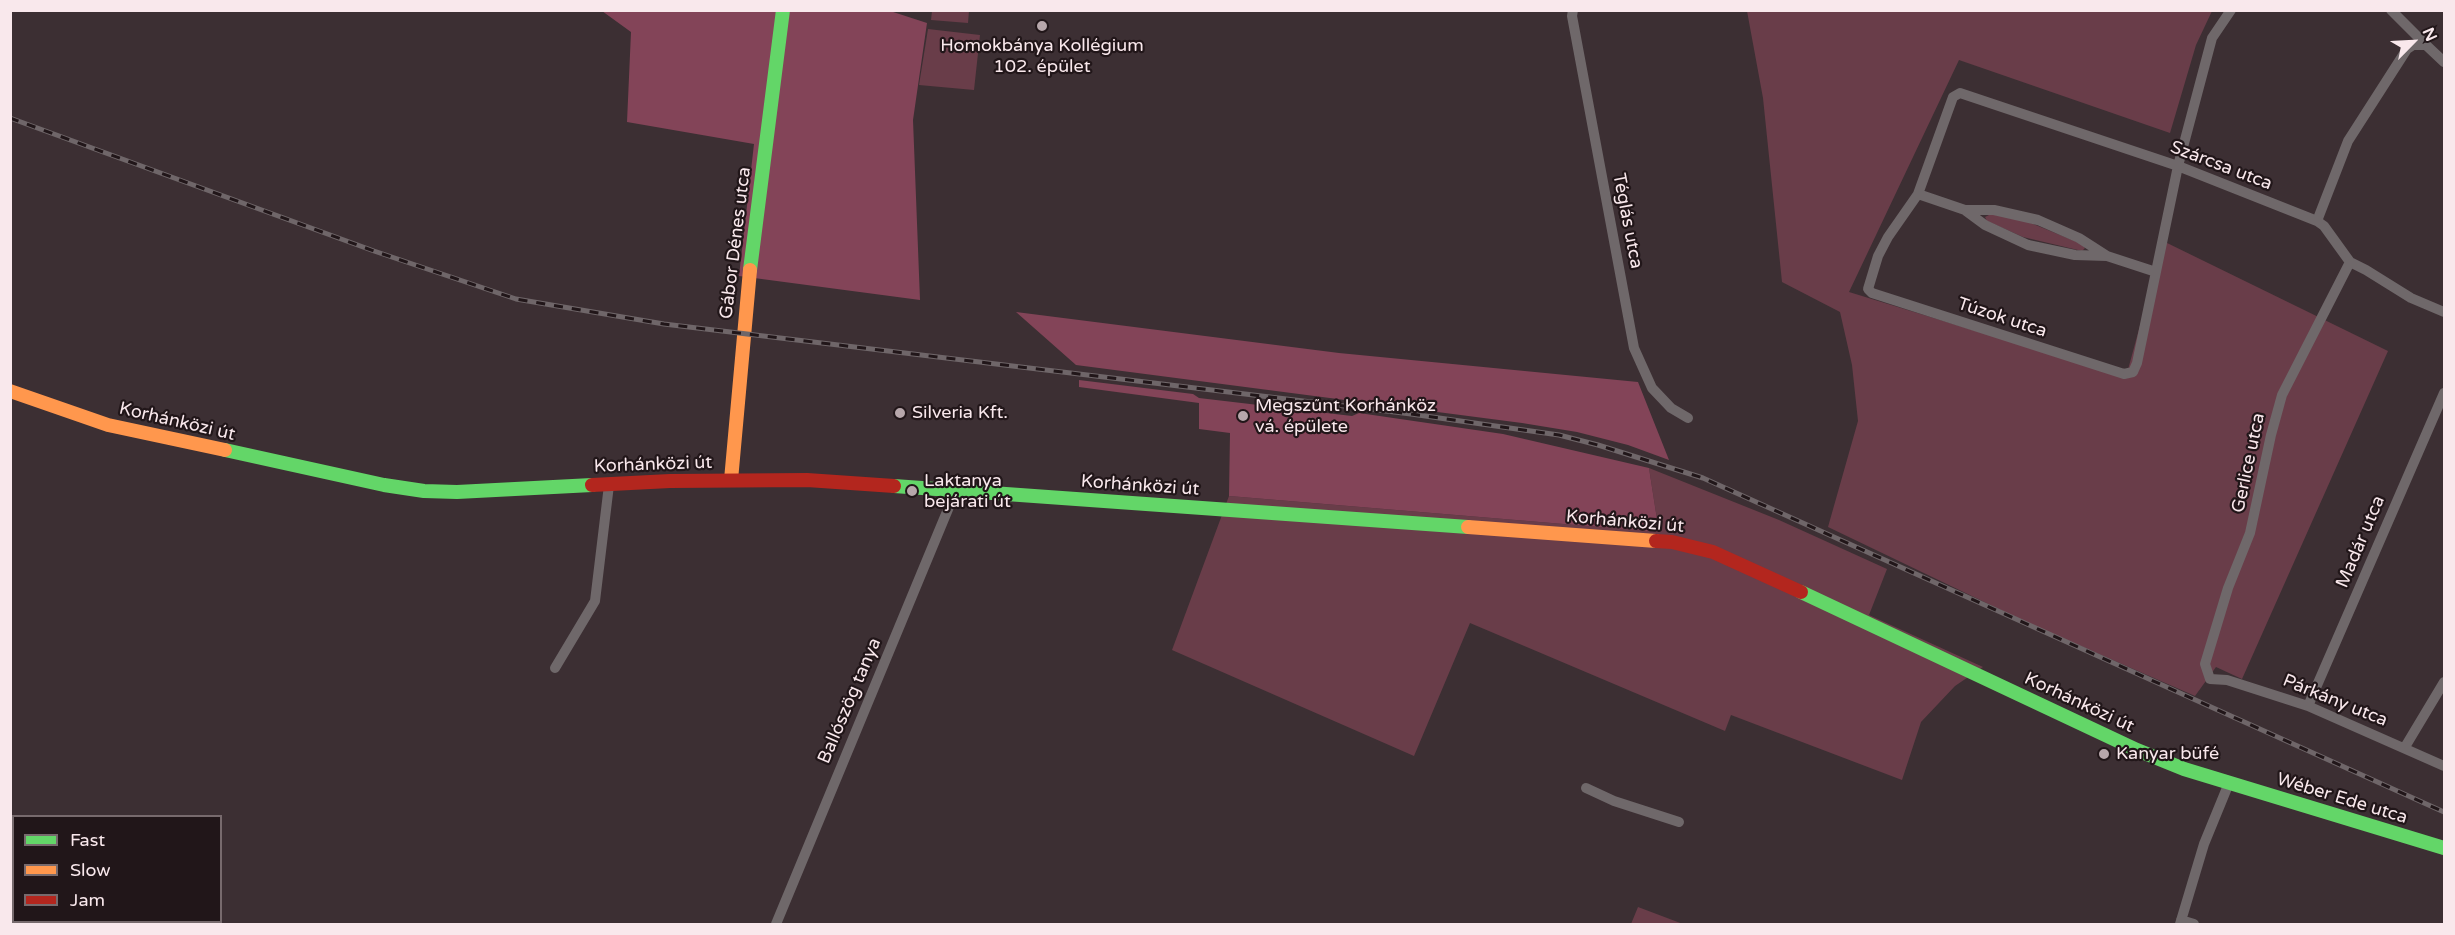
<!DOCTYPE html>
<html>
<head>
<meta charset="utf-8">
<style>
  body { margin:0 }
  #map { position:relative; width:2455px; height:935px; overflow:hidden; background:#3c2f33; font-family:"Varela Round",sans-serif }
  canvas { display:block }
  .frame { position:absolute; inset:0; border:12px solid #f9e8ec; pointer-events:none }
  .legend { position:absolute; left:12px; top:815px; width:210px; height:108px; box-sizing:border-box; background:#211619; border:2px solid #776a6d; margin:0; padding:8px 10px; list-style:none; font-size:18px; color:#f9e8ec }
  .legend li { display:flex; align-items:center; gap:12px; height:30px }
  .legend b { width:30px; border:2px solid #776a6d }
  .north { position:absolute; left:2383px; top:12px; width:60px; height:60px; -webkit-text-stroke:4px #211619; paint-order:stroke; rotate:66deg; font-size:16px; font-weight:700; line-height:24px; text-align:center; color:#f9e8ec }
  .north::after { content:''; display:block; margin:auto; width:21px; height:27px; background:#f9e8ec; clip-path:polygon(50% 0,100% 100%,50% 72%,0 100%) }
</style>
</head>
<body>
<div id="map">
<canvas width="2455" height="935"></canvas>
<div class="frame"></div>
<ul class="legend">
<li><b style="height:8px;background:#63d668"></b>Fast</li>
<li><b style="height:8px;background:#ff974d"></b>Slow</li>
<li><b style="height:8px;background:#b3261e"></b>Jam</li>
</ul>
<div class="north">N</div>
</div>
<script>
const context = document.querySelector('canvas').getContext('2d');
context.lineJoin = 'round';
function paint(path, color) {
  context.fillStyle = color;
  context.fill(path, 'evenodd');
}
function poly(rows) {
  const path = new Path2D();
  for (const r of rows) {
    path.moveTo(r[0], r[1]);
    for (let i = 2; i < r.length; i += 2) path.lineTo(r[i], r[i + 1]);
  }
  return path;
}
function stroke(path, color, width, dash) {
  context.strokeStyle = color;
  context.lineWidth = width;
  context.lineCap = dash ? 'butt' : 'round';
  context.setLineDash(dash || []);
  context.stroke(path);
}
function drawText(font, color, halo, rows, align = 'center') {
  context.font = font + ' "Varela Round",sans-serif';
  context.lineWidth = 4.5;
  context.setLineDash([]);
  context.textBaseline = 'middle';
  context.strokeStyle = halo;
  context.fillStyle = color;
  for (const [text, x, y, turn = 0] of rows) {
    context.save();
    context.translate(x, y);
    context.rotate((+turn || 0) * Math.PI / 180);
    context.textAlign = isNaN(turn) ? turn : align;
    if (halo) context.strokeText(text, 0, 0);
    context.fillText(text, 0, 0);
    context.restore();
  }
}
paint(poly([
  [932,11,969,11,968,23,931,20],
  [1747,11,2212,11,2196,45,2170,133,1959,60,1849,292,2126,377,2163,241,2388,351,2242,679,2216,667,2195,696,2028,623,1828,527,1858,421,1852,365,1840,312,1782,282,1763,98],
  [928,29,980,35,974,90,919,85],
  [1991,214,2026,221,2082,244,2085,248,2082,251,2023,237,1987,221,1985,217],
  [1649,468,1779,520,1887,569,1869,615,1983,667,1955,686,1921,722,1902,780,1731,715,1725,731,1470,623,1414,756,1172,650,1229,496,1659,532],
  [1638,907,1683,924,1631,924]
]), '#693d49');
paint(poly([
  [887,10,927,23,913,120,920,300,739,276,754,144,627,122,631,32,602,11],
  [1016,312,1339,353,1638,382,1669,460,1628,445,1577,432,1522,423,1076,365],
  [1079,380,1193,394,1199,398,1352,416,1359,413,1503,434,1649,468,1659,532,1229,496,1230,433,1199,429,1199,403,1079,387]
]), '#834458');
stroke(poly([
  [1573,10,1572,16,1634,348,1652,388,1671,408,1688,418],
  [2231,10,2212,38,2178,166,2137,363,2133,372,2124,374,1872,293,1868,289,1878,256,1888,237,1918,194,1953,97,1960,93,2178,166,2317,221,2324,226,2350,262,2366,270,2411,298,2444,312],
  [2391,10,2426,45],
  [1918,194,1965,210,1994,210,2038,220,2079,238,2107,256,2156,272],
  [1966,211,1985,225,2028,245,2075,255,2107,256],
  [2317,221,2348,141,2407,49,2413,45,2426,45,2444,62],
  [2350,262,2282,395,2271,435,2250,533,2228,588,2205,664,2210,679,2227,680,2308,706,2444,766],
  [555,668,595,601,609,485],
  [2308,706,2444,393],
  [2405,747,2444,682],
  [1586,788,1614,801,1679,822],
  [2181,920,2194,924],
  [776,924,956,490],
  [2180,924,2204,844,2229,783]
]), '#6f686a', 10);
stroke(poly([
  [750,270,783,10],
  [225,450,384,485,424,491,457,492,592,485],
  [894,486,1468,527],
  [1801,592,2137,750,2184,769,2444,848]
]), '#63d668', 14);
stroke(poly([
  [10,391,108,425,225,450],
  [731,480,750,270],
  [1468,527,1656,541]
]), '#ff974d', 14);
stroke(poly([
  [592,485,670,481,807,480,894,486],
  [1656,541,1672,542,1713,552,1801,592]
]), '#b3261e', 14);
const rail = poly([
  [10,118,374,251,516,299,664,324,1411,414,1559,435,1598,445,1703,478,2444,812]
]);
stroke(rail, '#6f6669', 5);
stroke(rail, '#211619', 3, [9]);
for (const [x, y, r, color] of [
  [1042,26,6,"#b7a7ab"],
  [900,413,6,"#b7a7ab"],
  [1243,416,6,"#b7a7ab"],
  [912,491,6,"#b7a7ab"],
  [2104,754,6,"#b7a7ab"]
]) {
  const dot = new Path2D();
  dot.arc(x, y, r, 0, 2 * Math.PI);
  context.fillStyle = color;
  context.fill(dot);
  stroke(dot, '#211619', 2);
}
drawText('18px', '#f9e8ec', '#211619', [
  ["Homokbánya Kollégium",1042,46,"center"],
  ["102. épület",1042,67,"center"],
  ["Megszűnt Korhánköz",1255,406],
  ["vá. épülete",1255,427],
  ["Silveria Kft.",912,413],
  ["Laktanya",924,481],
  ["bejárati út",924,502],
  ["Kanyar büfé",2116,754]
], 'left');
drawText('18px', '#f9e8ec', '#211619', [
  ["Szárcsa utca",2221,166,21],
  ["Téglás utca",1627,221,79],
  ["Gábor Dénes utca",736,243,-83],
  ["Túzok utca",2002,318,18],
  ["Korhánközi út",177,422,13],
  ["Gerlice utca",2249,463,-78],
  ["Korhánközi út",653,465,-2],
  ["Korhánközi út",1140,486,4],
  ["Korhánközi út",1625,522,5],
  ["Madár utca",2361,542,-67],
  ["Ballószög tanya",850,701,-67],
  ["Párkány utca",2335,701,22],
  ["Korhánközi út",2079,703,25],
  ["Wéber Ede utca",2342,799,17]
]);
</script>
</body>
</html>
